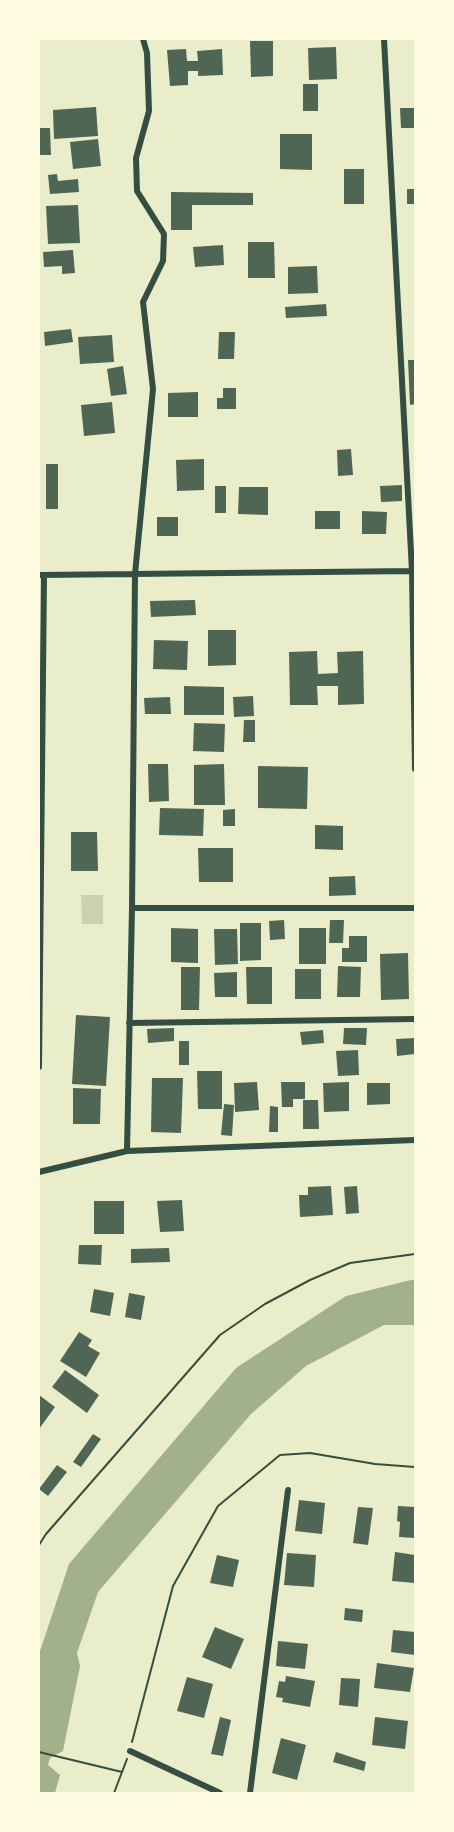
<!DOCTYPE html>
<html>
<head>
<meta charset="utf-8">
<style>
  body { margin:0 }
  #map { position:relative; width:454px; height:1832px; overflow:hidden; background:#e9edc9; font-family:Helvetica,sans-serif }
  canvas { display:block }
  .frame { position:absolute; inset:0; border:40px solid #fefae0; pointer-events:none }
</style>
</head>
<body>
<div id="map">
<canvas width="454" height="1832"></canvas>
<div class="frame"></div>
</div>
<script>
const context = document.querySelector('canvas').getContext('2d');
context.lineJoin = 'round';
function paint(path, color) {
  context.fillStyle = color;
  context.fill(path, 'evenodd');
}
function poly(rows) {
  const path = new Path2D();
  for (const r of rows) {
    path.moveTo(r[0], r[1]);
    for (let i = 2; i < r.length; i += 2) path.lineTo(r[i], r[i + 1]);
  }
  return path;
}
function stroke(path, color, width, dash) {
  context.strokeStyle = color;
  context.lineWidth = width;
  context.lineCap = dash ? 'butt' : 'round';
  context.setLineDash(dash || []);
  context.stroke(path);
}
paint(poly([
  [81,895,103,895,103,924,82,924]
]), '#cad2ad');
paint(poly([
  [411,1280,415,1280,415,1325,384,1325,306,1366,251,1414,98,1592,77,1653,80,1666,63,1751,50,1758,48,1765,60,1775,55,1793,39,1793,39,1654,69,1564,236,1368,346,1296]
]), '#a3b18a');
paint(poly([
  [250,41,273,41,273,76,251,77],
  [336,47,337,79,309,80,308,48],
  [186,49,187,61,198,61,197,51,222,49,223,75,198,76,198,71,188,71,188,85,170,86,167,50],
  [303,84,318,84,318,111,303,111],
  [96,107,98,136,54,139,53,110],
  [400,108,415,108,415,128,401,128],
  [39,128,50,128,51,155,39,155],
  [280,134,312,134,312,170,280,169],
  [98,139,101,166,73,169,70,142],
  [344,169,364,169,364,204,344,204],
  [57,174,58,181,78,179,79,192,50,194,48,175],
  [407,189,415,189,415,204,407,204],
  [171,192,253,193,253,205,192,205,192,230,171,230],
  [78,205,80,243,48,244,46,206],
  [248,242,274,242,275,278,248,278],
  [223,245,224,265,195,267,193,247],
  [73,250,75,273,62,274,62,266,44,267,43,252],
  [317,266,318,293,288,294,288,267],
  [326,304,327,316,286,318,285,307],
  [71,329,73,342,45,346,44,332],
  [219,332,235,332,234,359,218,359],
  [112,335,114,362,80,364,78,337],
  [408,360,415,360,415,404,410,405],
  [123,366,127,394,111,396,107,369],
  [223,388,236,388,236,409,217,409,217,398,223,398],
  [198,392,198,417,168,417,168,393],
  [112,402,115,433,84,436,81,405],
  [351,449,353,475,338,476,337,450],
  [204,459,204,490,177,491,176,460],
  [46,464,58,464,58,509,46,509],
  [402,485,402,501,381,502,380,486],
  [215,486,226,486,226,513,215,513],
  [239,487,268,487,268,515,238,514],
  [315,511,340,511,340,529,315,529],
  [362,511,387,512,386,534,362,534],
  [157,517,178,517,178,536,157,536],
  [195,600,196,615,151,617,150,601],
  [208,630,236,630,236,665,208,666],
  [154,640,188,641,187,670,153,669],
  [317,651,318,674,338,673,337,652,363,651,364,704,338,705,338,686,317,686,318,705,290,705,289,652],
  [184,686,224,687,224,715,184,715],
  [253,696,254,716,234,717,233,697],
  [170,697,171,714,145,714,144,698],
  [244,720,255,720,255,742,243,742],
  [194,723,225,724,224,752,193,751],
  [148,764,168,764,169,801,149,802],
  [224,764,225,805,194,805,194,765],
  [258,766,308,767,307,809,258,808],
  [160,808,204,809,203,836,159,835],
  [235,809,235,826,223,826,223,810],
  [315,825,343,826,343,850,315,849],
  [71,832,97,832,98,871,71,871],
  [198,848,233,848,233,882,199,882],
  [355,876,356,895,329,896,329,877],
  [284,920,285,939,270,940,269,921],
  [330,920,344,920,343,943,329,943],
  [240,923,261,923,261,960,240,961],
  [171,928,198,929,198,963,171,962],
  [299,928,326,928,326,964,299,964],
  [214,929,237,929,238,964,215,965],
  [349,936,367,936,367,962,342,962,342,948,349,948],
  [408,953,409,999,381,1000,380,954],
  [338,966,361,967,360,997,337,997],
  [181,967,200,967,199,1010,181,1010],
  [246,967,272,967,272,1004,247,1004],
  [295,969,321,969,321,999,295,999],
  [237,972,237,997,215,997,214,973],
  [76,1015,110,1017,106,1086,72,1084],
  [174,1028,174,1041,148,1043,147,1029],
  [344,1028,367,1028,366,1045,343,1044],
  [323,1030,324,1043,302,1045,300,1032],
  [415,1038,415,1054,397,1056,396,1039],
  [179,1041,189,1041,189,1065,179,1065],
  [358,1050,359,1075,338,1076,336,1051],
  [197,1071,222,1071,222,1109,198,1109],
  [152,1078,183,1078,181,1133,151,1132],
  [257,1082,259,1110,235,1112,234,1083],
  [281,1082,305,1082,305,1099,293,1099,293,1107,282,1107],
  [349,1082,349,1111,324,1112,323,1083],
  [367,1083,390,1083,390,1104,367,1105],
  [73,1088,101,1089,100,1124,73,1124],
  [303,1100,318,1100,319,1129,303,1129],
  [224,1104,234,1105,232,1136,221,1135],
  [270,1106,278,1107,278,1132,269,1132],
  [331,1186,333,1215,300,1217,299,1195,308,1195,308,1187],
  [357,1186,359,1213,346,1214,344,1187],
  [182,1200,184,1231,160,1232,157,1201],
  [94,1201,124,1201,124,1234,94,1234],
  [79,1245,102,1245,101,1265,78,1264],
  [169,1248,170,1262,131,1263,131,1249],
  [94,1289,114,1293,110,1316,90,1312],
  [129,1293,145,1296,141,1320,125,1317],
  [79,1332,92,1340,88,1346,100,1353,86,1377,60,1361],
  [65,1370,99,1395,87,1413,52,1387],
  [39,1395,55,1407,39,1429],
  [93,1434,101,1439,81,1467,73,1462],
  [57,1465,67,1472,48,1496,39,1489],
  [299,1500,325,1503,322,1534,295,1531],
  [398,1506,415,1507,415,1538,399,1537,400,1522,397,1521],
  [358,1507,373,1508,368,1545,353,1543],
  [395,1552,415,1555,415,1583,392,1581],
  [287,1553,316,1555,314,1587,284,1585],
  [217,1555,239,1560,233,1587,210,1583],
  [345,1608,363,1610,362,1622,344,1620],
  [215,1627,244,1639,231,1669,202,1657],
  [393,1630,415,1632,415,1655,391,1652],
  [278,1641,308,1644,305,1669,276,1666],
  [377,1663,414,1668,410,1692,374,1688],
  [286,1676,315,1681,310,1707,282,1702,283,1698,276,1697,279,1681,285,1682],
  [187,1677,213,1684,204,1718,177,1711],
  [341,1678,360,1679,358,1707,339,1705],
  [220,1717,231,1720,223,1756,211,1754],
  [375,1717,408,1721,405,1749,372,1745],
  [281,1738,306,1745,297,1780,272,1773],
  [336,1752,366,1762,364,1771,333,1762]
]), '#4f6655');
stroke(poly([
  [39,1545,46,1534,220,1335,265,1304,310,1280,350,1263,415,1254],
  [132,1742,173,1586,218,1506,280,1455,310,1453,375,1464,415,1467],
  [39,1752,122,1772],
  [114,1793,127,1759]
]), '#344e41', 2);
stroke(poly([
  [384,39,412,571,415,769],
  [39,575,413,571],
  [132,908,415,908],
  [129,1023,415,1019],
  [39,1067,44,576],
  [127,1151,132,908,135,574,153,389,143,302,163,261,164,234,137,191,136,158,149,111,147,53,143,39],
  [39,1172,127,1151,415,1140],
  [130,1751,220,1793],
  [250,1793,288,1490]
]), '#344e41', 6);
</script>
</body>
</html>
